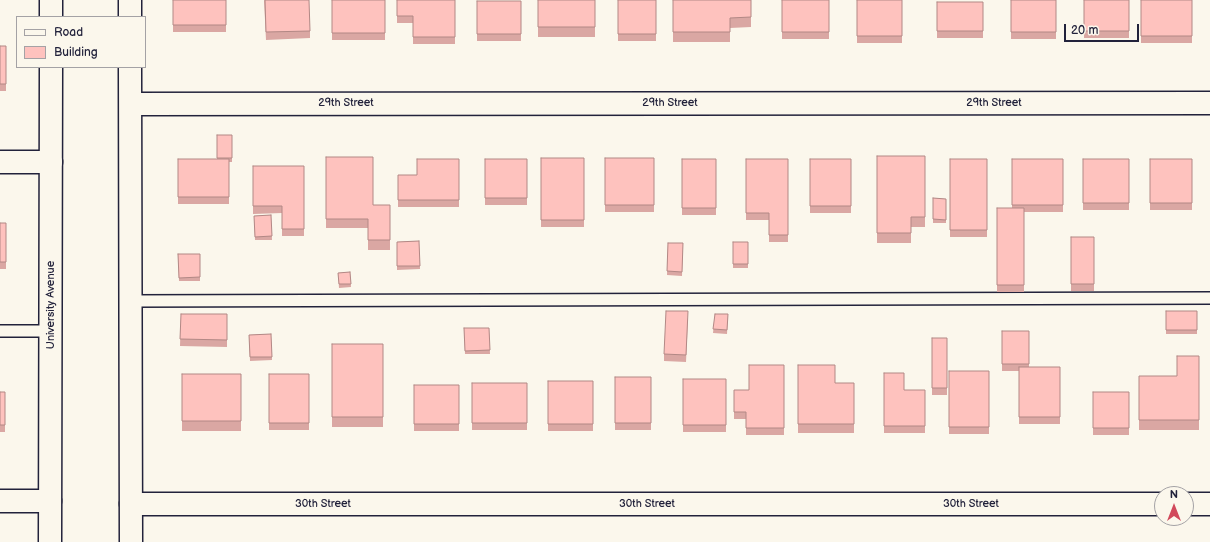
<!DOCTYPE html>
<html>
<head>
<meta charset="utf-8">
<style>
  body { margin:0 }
  #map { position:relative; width:1210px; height:542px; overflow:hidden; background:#fbf7ec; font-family:"Balsamiq Sans",sans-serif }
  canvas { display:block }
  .legend { position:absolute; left:16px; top:16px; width:130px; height:52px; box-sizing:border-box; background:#fbf7ec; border:1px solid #a4a2a5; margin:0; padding:5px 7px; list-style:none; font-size:12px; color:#22223b }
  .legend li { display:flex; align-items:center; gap:8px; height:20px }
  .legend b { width:20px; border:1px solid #a4a2a5 }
  .north { position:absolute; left:1154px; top:486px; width:40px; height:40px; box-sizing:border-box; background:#fbf7ec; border:1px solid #a4a2a5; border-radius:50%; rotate:0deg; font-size:11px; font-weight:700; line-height:16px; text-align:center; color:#22223b }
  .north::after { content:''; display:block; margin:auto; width:14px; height:18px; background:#d1495b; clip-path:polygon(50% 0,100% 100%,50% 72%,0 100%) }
  .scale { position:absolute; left:1064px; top:24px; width:75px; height:18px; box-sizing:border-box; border:2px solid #22223b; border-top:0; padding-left:5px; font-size:12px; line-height:14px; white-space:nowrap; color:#22223b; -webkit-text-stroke:3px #fbf7ec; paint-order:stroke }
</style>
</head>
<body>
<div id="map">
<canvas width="1210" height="542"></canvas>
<ul class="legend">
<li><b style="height:5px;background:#fbf7ec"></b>Road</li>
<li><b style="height:11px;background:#fec2be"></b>Building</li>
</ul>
<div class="north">N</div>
<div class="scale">20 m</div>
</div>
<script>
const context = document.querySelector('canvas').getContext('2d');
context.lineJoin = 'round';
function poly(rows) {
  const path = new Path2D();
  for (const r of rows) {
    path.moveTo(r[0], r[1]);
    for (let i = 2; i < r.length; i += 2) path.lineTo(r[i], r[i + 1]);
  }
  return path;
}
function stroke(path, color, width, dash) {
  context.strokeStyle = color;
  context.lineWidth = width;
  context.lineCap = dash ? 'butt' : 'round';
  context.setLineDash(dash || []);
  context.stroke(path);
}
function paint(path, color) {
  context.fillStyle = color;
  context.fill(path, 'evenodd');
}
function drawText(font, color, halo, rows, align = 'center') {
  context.font = font + ' "Balsamiq Sans",sans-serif';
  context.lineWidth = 3;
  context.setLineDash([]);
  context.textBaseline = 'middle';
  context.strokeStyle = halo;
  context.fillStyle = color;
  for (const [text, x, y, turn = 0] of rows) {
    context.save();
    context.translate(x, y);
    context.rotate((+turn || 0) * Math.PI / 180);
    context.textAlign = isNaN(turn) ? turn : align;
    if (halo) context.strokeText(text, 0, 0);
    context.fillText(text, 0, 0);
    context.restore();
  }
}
const service = poly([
  [131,301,1210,298],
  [0,331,51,331]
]);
const minor = poly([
  [131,104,1210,103],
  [0,162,51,162],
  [0,501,50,501],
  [131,504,1162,504],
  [1186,504,1210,504]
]);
const secondary = poly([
  [51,0,51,17],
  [130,0,130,17],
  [130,67,131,542],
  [50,542,51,67]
]);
stroke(service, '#22223b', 14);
stroke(minor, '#22223b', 25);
stroke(secondary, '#22223b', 25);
stroke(service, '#fbf7ec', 11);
stroke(minor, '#fbf7ec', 22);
stroke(secondary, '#fbf7ec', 22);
paint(poly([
  [173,0,226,0,226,32,173,32],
  [264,0,310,31,310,38,266,40],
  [332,0,385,0,385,40,332,40],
  [397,0,455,0,455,44,413,44,413,23,397,23],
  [538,0,595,0,595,37,538,37],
  [618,0,656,0,656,41,618,41],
  [673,0,751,0,751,27,730,28,730,42,673,42],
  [782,0,829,0,829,39,782,39],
  [857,0,902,0,902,43,857,43],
  [1011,0,1056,0,1056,39,1011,39],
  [1084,0,1129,0,1129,38,1084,38],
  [1141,0,1192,0,1192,43,1141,43],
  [477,1,521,1,521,41,477,41],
  [937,2,983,2,983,38,937,38],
  [0,46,6,46,6,91,0,91],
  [217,135,232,135,232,162,229,162,229,204,178,204,178,159,217,159],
  [877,156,925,156,925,227,911,227,911,243,877,243],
  [326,157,373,205,390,205,390,250,368,250,368,228,326,228],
  [541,158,584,158,584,227,541,227],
  [605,158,654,158,654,212,605,212],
  [459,159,459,207,398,207,398,175,417,175],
  [485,159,527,159,527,205,485,205],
  [682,159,716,159,716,215,682,215],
  [746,159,788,159,788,242,769,242,769,220,746,220],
  [810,159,851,159,851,213,810,213],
  [950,159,987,159,987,237,950,237],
  [1012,159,1063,159,1063,212,1024,212,1024,292,997,292,997,208,1012,208],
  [1083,159,1129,159,1129,210,1083,210],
  [1150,159,1192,159,1192,210,1150,210],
  [253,166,304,166,304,236,282,236,282,213,253,214],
  [933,198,946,199,946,223,933,223],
  [271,215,272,240,255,240,254,216],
  [0,223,6,223,6,269,0,269],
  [1071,237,1094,237,1094,291,1071,291],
  [419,241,420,269,397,270,397,242],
  [733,242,748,242,748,268,733,268],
  [668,243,683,243,682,276,667,275],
  [178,254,200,254,200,281,179,281],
  [350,272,351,287,339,288,338,273],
  [1166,311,1197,311,1197,334,1166,334],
  [181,314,227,314,227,347,180,346],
  [715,314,728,314,727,334,713,333],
  [688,318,686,362,664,361,664,354],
  [464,328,489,328,490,354,465,354],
  [1002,331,1029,331,1029,367,1060,367,1060,424,1019,424,1019,371,1002,371],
  [271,334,272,360,250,361,249,335],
  [932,338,947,338,947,395,932,395],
  [332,344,383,344,383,427,332,427],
  [1199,356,1199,430,1139,430,1139,376,1177,376],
  [784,365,784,435,746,435,746,419,734,419,734,390,749,390],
  [798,365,835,383,854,383,854,433,798,433],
  [949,371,989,371,989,434,949,434],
  [884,373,904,390,925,390,925,433,884,433],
  [182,374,241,374,241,431,182,431],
  [269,374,309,374,309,430,269,430],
  [615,377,651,377,651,430,615,430],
  [683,379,726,379,726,432,683,432],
  [548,381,593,381,593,431,548,431],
  [472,383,527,383,527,430,472,430],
  [414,385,459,385,459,431,414,431],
  [0,392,5,392,5,432,0,432],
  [1093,392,1129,392,1129,435,1093,435]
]), '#daa7a3');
const building = poly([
  [173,0,226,0,226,25,173,25,173,0],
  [265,0,309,0,310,31,266,32,265,0],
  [332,0,385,0,385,33,332,33,332,0],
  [397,0,455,0,455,37,413,37,413,16,397,16,397,0],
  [538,0,595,0,595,27,538,27,538,0],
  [618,0,656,0,656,34,618,34,618,0],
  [673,0,751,0,751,17,730,18,730,32,673,32,673,0],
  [782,0,829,0,829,32,782,32,782,0],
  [857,0,902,0,902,36,857,36,857,0],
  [1011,0,1056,0,1056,32,1011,32,1011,0],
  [1084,0,1129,0,1129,31,1084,31,1084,0],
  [1141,0,1192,0,1192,36,1141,36,1141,0],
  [477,1,521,1,521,34,477,34,477,1],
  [937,2,983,2,983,31,937,31,937,2],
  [0,46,6,46,6,84,0,84,0,46],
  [217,135,232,135,232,158,217,158,217,135],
  [877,156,925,156,925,217,911,217,911,233,877,233,877,156],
  [326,157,373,157,373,205,390,205,390,240,368,240,368,219,326,219,326,157],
  [541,158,584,158,584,220,541,220,541,158],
  [605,158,654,158,654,205,605,205,605,158],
  [178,159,229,159,229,197,178,197,178,159],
  [417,159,459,159,459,200,398,200,398,175,417,175,417,159],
  [485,159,527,159,527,198,485,198,485,159],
  [682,159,716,159,716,208,682,208,682,159],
  [746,159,788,159,788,235,769,235,769,213,746,213,746,159],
  [810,159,851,159,851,206,810,206,810,159],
  [950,159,987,159,987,230,950,230,950,159],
  [1012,159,1063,159,1063,205,1012,205,1012,159],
  [1083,159,1129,159,1129,203,1083,203,1083,159],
  [1150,159,1192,159,1192,203,1150,203,1150,159],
  [253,166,304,166,304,229,282,229,282,206,253,206,253,166],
  [933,198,946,199,946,220,933,219,933,198],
  [997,208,1024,208,1024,285,997,285,997,208],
  [271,215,272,236,255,237,254,216,271,215],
  [0,223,6,223,6,262,0,262,0,223],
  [1071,237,1094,237,1094,284,1071,284,1071,237],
  [419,241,420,266,397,266,397,242,419,241],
  [733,242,748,242,748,264,733,264,733,242],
  [668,243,683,243,682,272,667,271,668,243],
  [178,254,200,254,200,277,179,278,178,254],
  [350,272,351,284,339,284,338,273,350,272],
  [666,311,688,311,686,355,664,354,666,311],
  [1166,311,1197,311,1197,330,1166,330,1166,311],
  [181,314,227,314,227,340,180,339,181,314],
  [715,314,728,314,727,330,713,329,715,314],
  [464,328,489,328,490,350,465,351,464,328],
  [1002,331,1029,331,1029,364,1002,364,1002,331],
  [271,334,272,357,250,357,249,335,271,334],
  [932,338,947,338,947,388,932,388,932,338],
  [332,344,383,344,383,417,332,417,332,344],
  [1177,356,1199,356,1199,420,1139,420,1139,376,1177,376,1177,356],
  [749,365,784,365,784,428,746,428,746,412,734,412,734,390,749,390,749,365],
  [798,365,835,365,835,383,854,383,854,424,798,424,798,365],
  [1019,367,1060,367,1060,417,1019,417,1019,367],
  [949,371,989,371,989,427,949,427,949,371],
  [884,373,904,373,904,390,925,390,925,426,884,426,884,373],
  [182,374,241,374,241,421,182,421,182,374],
  [269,374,309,374,309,423,269,423,269,374],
  [615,377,651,377,651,423,615,423,615,377],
  [683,379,726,379,726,425,683,425,683,379],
  [548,381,593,381,593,424,548,424,548,381],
  [472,383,527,383,527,423,472,423,472,383],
  [414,385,459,385,459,424,414,424,414,385],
  [0,392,5,392,5,425,0,425,0,392],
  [1093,392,1129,392,1129,428,1093,428,1093,392]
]);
paint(building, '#fec2be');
stroke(building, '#b28885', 1);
drawText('11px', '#22223b', '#fbf7ec', [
  ["29th Street",346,103],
  ["29th Street",670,103],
  ["29th Street",994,103],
  ["University Avenue",51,305,-90],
  ["30th Street",323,504],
  ["30th Street",647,504],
  ["30th Street",971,504]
]);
</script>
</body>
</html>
